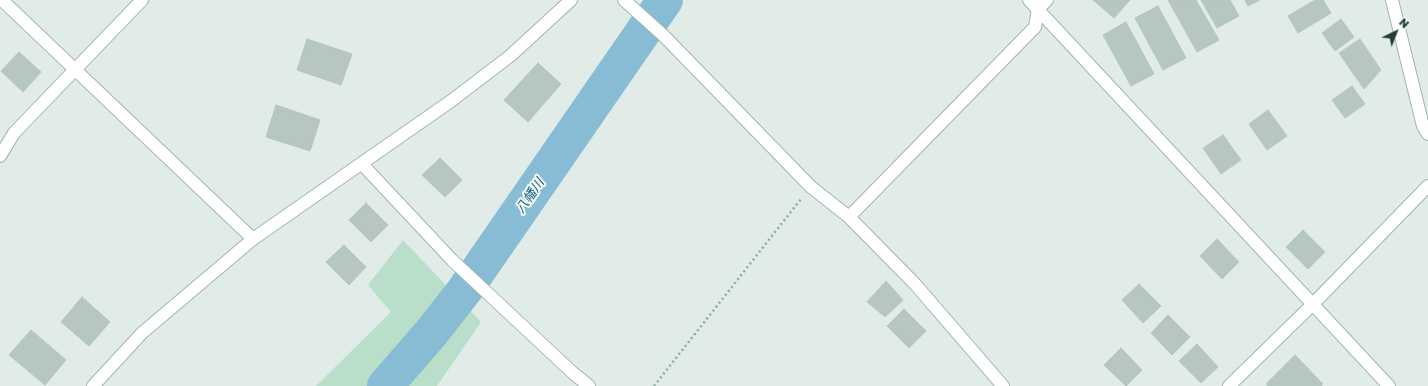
<!DOCTYPE html>
<html>
<head>
<meta charset="utf-8">
<style>
  body { margin:0 }
  #map { position:relative; width:1428px; height:386px; overflow:hidden; background:#e1ece9; font-family:"Golos Text",sans-serif }
  canvas { display:block }
  .north { position:absolute; left:1376px; top:12px; width:40px; height:40px; -webkit-text-stroke:3px #f2f9f6; paint-order:stroke; rotate:43deg; font-size:11px; font-weight:700; line-height:16px; text-align:center; color:#213e3a }
  .north::after { content:''; display:block; margin:auto; width:14px; height:18px; background:#213e3a; clip-path:polygon(50% 0,100% 100%,50% 72%,0 100%) }
</style>
</head>
<body>
<div id="map">
<canvas width="1428" height="386"></canvas>
<div class="north">N</div>
</div>
<script>
const context = document.querySelector('canvas').getContext('2d');
context.lineJoin = 'round';
function paint(path, color) {
  context.fillStyle = color;
  context.fill(path, 'evenodd');
}
function poly(rows) {
  const path = new Path2D();
  for (const r of rows) {
    path.moveTo(r[0], r[1]);
    for (let i = 2; i < r.length; i += 2) path.lineTo(r[i], r[i + 1]);
  }
  return path;
}
function stroke(path, color, width, dash) {
  context.strokeStyle = color;
  context.lineWidth = width;
  context.lineCap = dash ? 'butt' : 'round';
  context.setLineDash(dash || []);
  context.stroke(path);
}
function drawText(font, color, halo, rows, align = 'center') {
  context.font = font + ' "Golos Text","Noto Sans JP",sans-serif';
  context.lineWidth = 4;
  context.setLineDash([]);
  context.textBaseline = 'middle';
  context.strokeStyle = halo;
  context.fillStyle = color;
  for (const [text, x, y, turn = 0] of rows) {
    context.save();
    context.translate(x, y);
    context.rotate((+turn || 0) * Math.PI / 180);
    context.textAlign = isNaN(turn) ? turn : align;
    if (halo) context.strokeText(text, 0, 0);
    context.fillText(text, 0, 0);
    context.restore();
  }
}
paint(poly([
  [403,240,481,322,437,386,316,386,391,312,368,285]
]), '#b9dec9');
stroke(poly([
  [385,386,431,333,464,291,665,0]
]), '#87bcd4', 36);
const building = poly([
  [1093,0,1130,0,1114,18,1093,0],
  [1168,0,1196,0,1219,40,1197,52,1168,0],
  [1201,0,1230,0,1239,16,1217,28,1201,0],
  [1245,0,1260,0,1248,6,1245,0],
  [1315,0,1323,0,1331,13,1298,33,1288,16,1315,0],
  [1158,6,1186,58,1163,70,1135,18,1158,6],
  [1341,19,1354,37,1335,51,1322,33,1341,19],
  [1126,22,1154,74,1131,86,1103,35,1126,22],
  [307,39,352,54,341,85,297,70,307,39],
  [1360,39,1381,70,1364,89,1339,53,1360,39],
  [19,52,41,72,23,92,1,71,19,52],
  [538,63,561,84,528,122,504,100,538,63],
  [1352,86,1365,104,1345,118,1332,100,1352,86],
  [276,105,320,120,310,151,266,137,276,105],
  [1268,110,1287,136,1267,150,1249,124,1268,110],
  [1223,135,1241,160,1221,174,1203,148,1223,135],
  [440,158,462,180,445,197,422,175,440,158],
  [366,203,388,225,371,242,349,220,366,203],
  [1303,230,1325,252,1308,269,1286,247,1303,230],
  [1217,239,1239,262,1222,279,1200,256,1217,239],
  [344,245,366,267,349,285,326,262,344,245],
  [886,281,903,300,885,317,867,302,886,281],
  [1139,284,1161,306,1143,323,1122,300,1139,284],
  [82,297,110,322,89,346,61,322,82,297],
  [904,309,926,331,909,348,887,326,904,309],
  [1168,315,1190,337,1172,355,1151,333,1168,315],
  [31,330,66,360,45,385,9,355,31,330],
  [1197,344,1218,367,1201,383,1179,361,1197,344],
  [1121,348,1142,370,1126,386,1104,365,1121,348],
  [1295,355,1323,384,1321,386,1268,386,1266,384,1295,355]
]);
paint(building, '#b6c7c3');
stroke(building, '#b3c6c1', 1);
const minor = poly([
  [2,0,253,239],
  [624,0,663,35,811,187,849,217,915,284,1003,386],
  [1392,0,1423,126,1428,134],
  [0,156,14,133,142,0],
  [362,164,452,260,573,373,589,386],
  [849,217,1035,27,1038,9,1047,0],
  [1229,386,1313,304,1428,186]
]);
const tertiary = poly([
  [1029,0,1389,386],
  [93,386,142,333,253,239,451,101,510,56,571,0]
]);
stroke(minor, '#a4b4b1', 14);
stroke(tertiary, '#a4b4b1', 14);
stroke(poly([
  [654,386,801,199]
]), '#80b1a9', 2.5, [2, 3]);
stroke(minor, '#fff', 12);
stroke(tertiary, '#fff', 12);
drawText('italic 13px', '#185c7c', '#f2f9f6', [
  ["八幡川",530,196,-55]
]);
</script>
</body>
</html>
